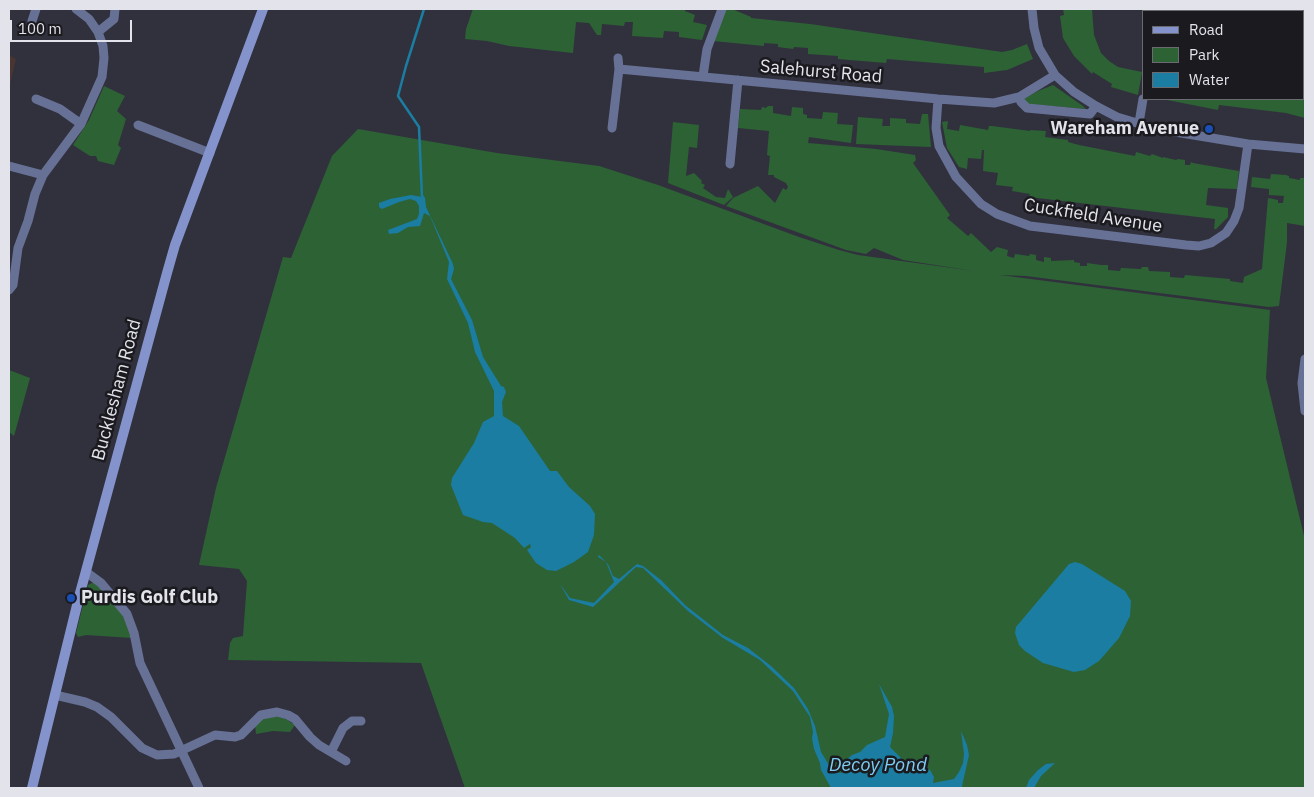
<!DOCTYPE html>
<html>
<head>
<meta charset="utf-8">
<style>
  body { margin:0 }
  #map { position:relative; width:1314px; height:797px; overflow:hidden; background:#31313d; font-family:"IBM Plex Sans",sans-serif }
  canvas { display:block }
  .frame { position:absolute; inset:0; border:10px solid #e3e3eb; pointer-events:none }
  .legend { position:absolute; left:1142px; top:10px; width:162px; height:90px; box-sizing:border-box; background:#1a1a1f; border:1px solid #6a6a71; margin:0; padding:6px 9px; list-style:none; font-size:15px; color:#e3e3eb }
  .legend li { display:flex; align-items:center; gap:10px; height:25px }
  .legend b { width:25px; border:1px solid #6a6a71 }
  .scale { position:absolute; left:10px; top:20px; width:122px; height:22px; box-sizing:border-box; border:2px solid #e3e3eb; border-top:0; padding-left:6px; font-size:15px; line-height:18px; white-space:nowrap; color:#e3e3eb; -webkit-text-stroke:4px #1a1a1f; paint-order:stroke }
</style>
</head>
<body>
<div id="map">
<canvas width="1314" height="797"></canvas>
<div class="frame"></div>
<ul class="legend">
<li><b style="height:6px;background:#8493cc"></b>Road</li>
<li><b style="height:14px;background:#2d6235"></b>Park</li>
<li><b style="height:14px;background:#1b7da1"></b>Water</li>
</ul>
<div class="scale">100 m</div>
</div>
<script>
const context = document.querySelector('canvas').getContext('2d');
context.lineJoin = 'round';
function paint(path, color) {
  context.fillStyle = color;
  context.fill(path, 'evenodd');
}
function poly(rows) {
  const path = new Path2D();
  for (const r of rows) {
    path.moveTo(r[0], r[1]);
    for (let i = 2; i < r.length; i += 2) path.lineTo(r[i], r[i + 1]);
  }
  return path;
}
function stroke(path, color, width, dash) {
  context.strokeStyle = color;
  context.lineWidth = width;
  context.lineCap = dash ? 'butt' : 'round';
  context.setLineDash(dash || []);
  context.stroke(path);
}
function drawText(font, color, halo, rows, align = 'center') {
  context.font = font + ' "IBM Plex Sans",sans-serif';
  context.lineWidth = 5;
  context.setLineDash([]);
  context.textBaseline = 'middle';
  context.strokeStyle = halo;
  context.fillStyle = color;
  for (const [text, x, y, turn = 0] of rows) {
    context.save();
    context.translate(x, y);
    context.rotate((+turn || 0) * Math.PI / 180);
    context.textAlign = isNaN(turn) ? turn : align;
    if (halo) context.strokeText(text, 0, 0);
    context.fillText(text, 0, 0);
    context.restore();
  }
}
paint(poly([
  [9,55,16,59,9,89]
]), '#493531');
paint(poly([
  [473,9,685,9,685,11,695,15,693,22,707,25,702,40,679,37,679,32,664,31,663,38,632,36,633,22,625,22,624,26,602,24,601,35,597,35,589,23,576,22,573,53,509,46,487,41,465,39,466,29],
  [725,9,732,9,751,17,751,18,810,24,1002,52,1012,50,1027,44,1033,59,1007,70,984,73,984,67,887,59,886,63,838,59,838,56,808,54,808,48,794,47,793,49,778,47,778,44,764,43,764,46,713,41],
  [1063,9,1092,9,1094,35,1101,53,1109,61,1118,67,1142,72,1138,95,1111,87,1112,84,1093,72,1092,74,1074,56,1063,38,1060,16,1064,15],
  [1053,85,1083,106,1086,109,1027,104,1024,101,1025,98,1038,91],
  [104,86,125,96,117,111,126,119,118,145,121,148,114,165,98,161,96,156,90,156,73,145,89,120],
  [1303,91,1305,91,1305,118,1286,113,1219,105,1218,110,1162,99,1303,99],
  [768,106,773,106,773,113,791,116,792,107,803,108,803,114,807,115,807,118,822,119,823,112,838,113,837,124,853,125,851,143,809,137,808,143,876,149,915,155,916,160,913,163,950,215,947,218,968,236,971,233,991,252,997,247,1008,250,1007,256,1014,258,1015,254,1029,256,1030,254,1036,255,1036,260,1044,262,1044,257,1051,258,1051,261,1074,260,1074,262,1080,263,1080,266,1087,266,1087,263,1101,265,1108,265,1108,270,1120,271,1121,268,1141,269,1142,267,1148,267,1149,271,1170,272,1170,277,1184,278,1185,275,1230,279,1230,281,1243,283,1244,277,1262,269,1268,198,1278,200,1278,203,1283,203,1284,196,1269,195,1269,189,1251,187,1252,177,1270,179,1271,174,1286,175,1289,176,1289,178,1300,180,1300,178,1305,178,1305,226,1287,223,1287,242,1279,306,1269,307,1026,276,1000,275,1270,310,1266,378,1305,540,1305,788,465,788,421,663,228,660,230,643,233,638,243,636,247,581,239,569,199,565,216,488,283,257,291,258,332,156,358,129,497,153,599,166,658,185,799,237,839,250,858,255,974,271,903,260,874,248,866,254,846,250,726,206,733,198,758,186,775,203,783,188,786,190,788,187,786,183,774,177,774,175,768,175,770,156,767,155,769,131,738,128,740,109,761,110,762,107,766,108],
  [922,114,928,114,931,147,856,144,858,117,883,119,882,126,890,126,890,118,906,119,906,123,920,124],
  [948,121,947,129,959,131,960,125,988,130,989,126,992,126,1030,131,1030,130,1046,131,1045,137,1068,140,1068,142,1079,145,1135,156,1136,152,1150,156,1152,154,1163,158,1163,157,1176,160,1178,159,1185,160,1185,165,1190,165,1191,162,1193,163,1239,171,1237,189,1208,188,1206,205,1228,208,1228,217,1216,229,1214,229,1215,219,1029,197,1030,194,1012,191,1013,187,996,185,998,173,983,171,984,150,982,150,981,159,968,158,967,169,959,167,947,148,942,122],
  [673,122,699,125,697,148,689,147,686,176,694,173,702,181,701,183,705,185,703,188,716,197,725,198,728,189,733,197,724,205,668,183],
  [9,370,30,378,14,436,9,432],
  [94,582,99,585,126,619,132,638,86,635,78,637,76,633,88,585],
  [265,716,281,716,295,725,290,732,273,731,256,734,255,725]
]), '#2d6235');
paint(poly([
  [421,192,425,198,426,207,453,264,454,269,451,279,472,320,483,357,501,386,504,387,506,392,502,402,503,416,519,426,550,471,557,471,569,487,590,506,595,514,594,535,588,552,574,562,556,571,547,570,536,563,527,550,531,547,530,544,524,548,515,538,492,523,483,522,463,515,451,485,452,478,474,443,483,422,494,416,494,391,475,352,468,323,447,279,449,262,430,216,424,213,420,226,408,227,398,233,389,234,388,230,417,219,419,214,419,206,416,201,410,199,399,202,382,209,379,207,379,203,390,199,411,195,422,197],
  [599,555,608,564,613,576,619,579,637,564,643,566,661,580,685,605,723,635,748,648,771,666,794,688,808,709,815,726,821,752,829,765,838,773,852,771,852,769,840,770,845,761,852,755,860,752,867,745,885,737,889,714,879,684,892,707,894,716,893,733,890,747,904,761,912,765,922,766,930,770,934,777,933,783,954,779,959,772,963,763,964,754,961,731,967,745,969,755,962,786,963,788,831,788,821,770,820,763,814,749,812,738,813,732,810,717,793,691,760,660,723,638,688,611,643,568,636,567,593,607,569,600,560,584,570,598,594,603,614,582,606,562,598,557],
  [1075,562,1082,564,1125,591,1131,601,1130,616,1119,638,1099,661,1085,670,1074,672,1043,663,1025,651,1019,645,1015,633,1016,627,1069,564],
  [1055,763,1041,776,1034,788,1026,788,1029,780,1038,770,1046,764]
]), '#1b7da1');
stroke(poly([
  [422,197,419,127,398,96,406,66,424,9]
]), '#1b7da1', 2.5);
stroke(poly([
  [1032,9,1034,28,1039,48,1055,75,1074,92,1096,106,1117,117,1157,129,1248,144,1305,149],
  [1147,9,1147,11],
  [32,21,36,9],
  [98,32,114,19,115,9],
  [1303,46,1305,47],
  [619,69,938,99,994,103,1019,97,1021,102,1027,108,1090,114,1096,106],
  [703,76,707,49,722,9],
  [1019,97,1055,75],
  [36,99,60,109,81,124],
  [938,99,936,128,939,146,956,177,981,204,997,214,1030,226,1186,245,1199,246,1211,243,1226,233,1234,221,1239,208,1248,144],
  [1139,123,1143,99],
  [138,125,210,153],
  [612,128,619,69,618,58],
  [730,164,738,80],
  [9,166,43,175],
  [9,290,13,285,18,248,28,221,35,194,43,175,81,124,102,77,104,58,103,46,98,32,89,19,76,9],
  [1305,359,1302,383,1305,411],
  [86,572,101,583,127,614,134,633,140,663,199,788],
  [55,695,85,702,97,707,111,717,142,748,157,755,174,754,215,735,235,737,241,735,261,715,277,712,288,715,295,719,310,737,319,745,346,761],
  [331,752,343,728,352,721,361,721]
]), '#677195', 9);
stroke(poly([
  [32,788,80,593,167,273,175,245,263,9]
]), '#8493cc', 10);
for (const [x, y, r, color] of [
  [1209,129,5,"#1a4fb4"],
  [71,598,5,"#1a4fb4"]
]) {
  const dot = new Path2D();
  dot.arc(x, y, r, 0, 2 * Math.PI);
  context.fillStyle = color;
  context.fill(dot);
  stroke(dot, '#1a1a1f', 2);
}
drawText('18px', '#e3e3eb', '#1a1a1f', [
  ["Salehurst Road",821,72,5],
  ["Cuckfield Avenue",1093,216,9],
  ["Bucklesham Road",117,390,-75]
]);
drawText('bold 18px', '#e3e3eb', '#1a1a1f', [
  ["Wareham Avenue",1199,129],
  ["Purdis Golf Club",81,598,"left"]
], 'right');
drawText('italic 19px', '#7dcdf2', '#1a1a1f', [
  ["Decoy Pond",878,766]
]);
</script>
</body>
</html>
